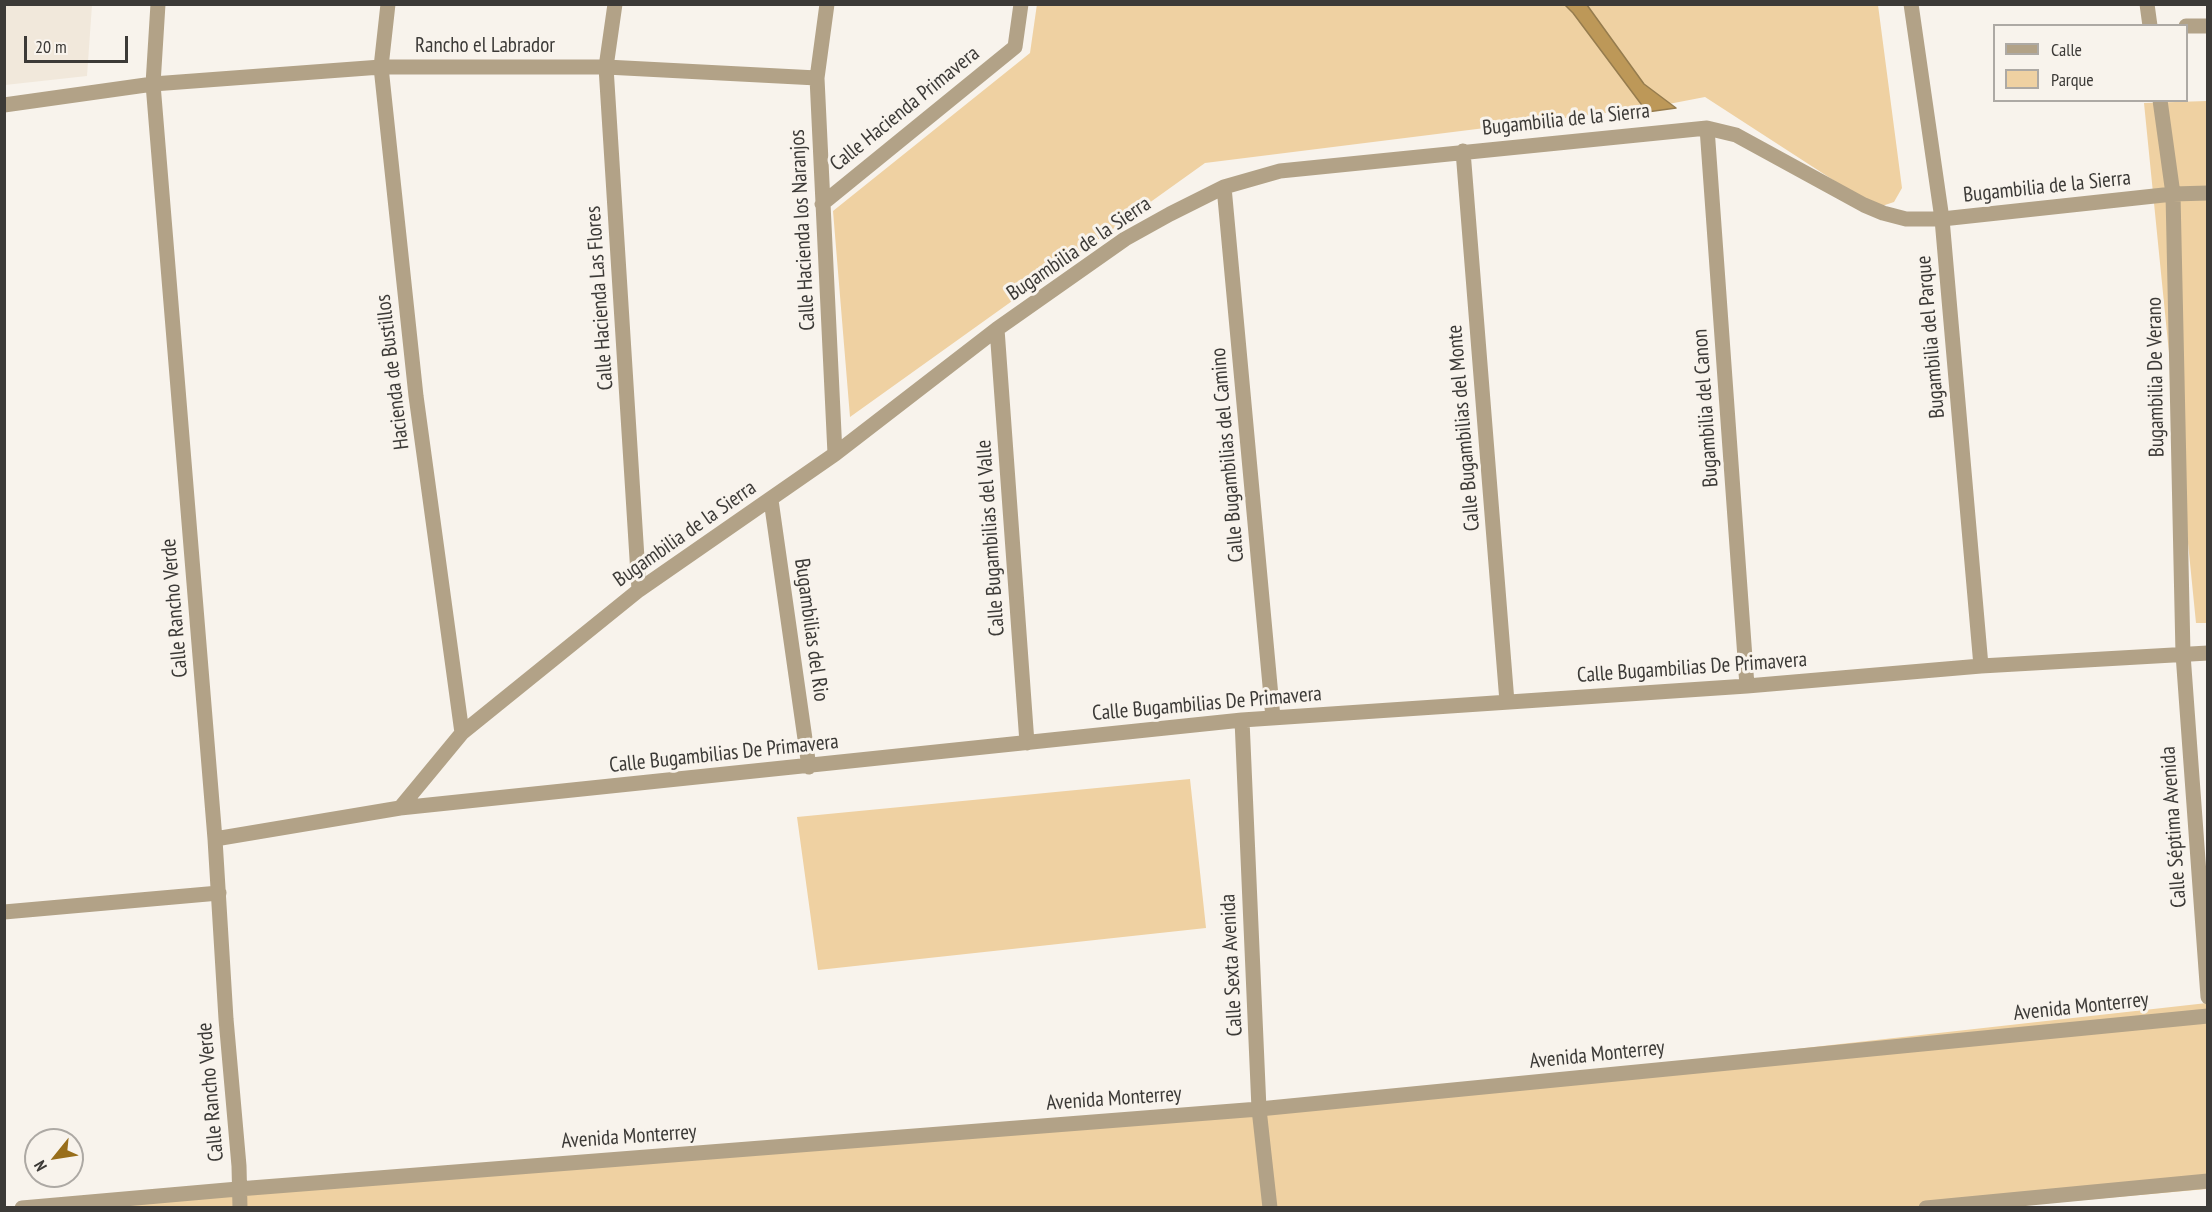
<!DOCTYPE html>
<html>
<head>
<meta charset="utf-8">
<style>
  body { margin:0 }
  #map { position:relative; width:2212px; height:1212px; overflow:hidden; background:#f8f3ec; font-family:"PT Sans Narrow",sans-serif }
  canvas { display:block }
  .frame { position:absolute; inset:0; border:6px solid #3c3a37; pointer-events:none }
  .legend { position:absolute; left:1993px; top:24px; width:195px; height:78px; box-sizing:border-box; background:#f8f3ec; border:2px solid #ada9a4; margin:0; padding:8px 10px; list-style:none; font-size:18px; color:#3c3a37 }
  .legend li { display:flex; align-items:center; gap:12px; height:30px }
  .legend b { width:30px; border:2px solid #ada9a4 }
  .north { position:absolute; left:24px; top:1128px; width:60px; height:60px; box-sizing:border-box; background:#f8f3ec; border:2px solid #ada9a4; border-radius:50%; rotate:240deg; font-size:16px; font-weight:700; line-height:24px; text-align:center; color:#3c3a37 }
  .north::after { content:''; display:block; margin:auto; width:21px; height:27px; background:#986e1b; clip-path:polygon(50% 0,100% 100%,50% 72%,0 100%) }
  .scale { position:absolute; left:24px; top:36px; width:104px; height:27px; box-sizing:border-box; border:3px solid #3c3a37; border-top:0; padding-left:8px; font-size:18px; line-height:21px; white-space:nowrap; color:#3c3a37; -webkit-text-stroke:4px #f8f3ec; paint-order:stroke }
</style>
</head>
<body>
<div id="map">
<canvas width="2212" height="1212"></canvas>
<div class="frame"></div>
<ul class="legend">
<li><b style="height:8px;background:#b2a287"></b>Calle</li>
<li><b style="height:16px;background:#efd1a2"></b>Parque</li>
</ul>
<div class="north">N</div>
<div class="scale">20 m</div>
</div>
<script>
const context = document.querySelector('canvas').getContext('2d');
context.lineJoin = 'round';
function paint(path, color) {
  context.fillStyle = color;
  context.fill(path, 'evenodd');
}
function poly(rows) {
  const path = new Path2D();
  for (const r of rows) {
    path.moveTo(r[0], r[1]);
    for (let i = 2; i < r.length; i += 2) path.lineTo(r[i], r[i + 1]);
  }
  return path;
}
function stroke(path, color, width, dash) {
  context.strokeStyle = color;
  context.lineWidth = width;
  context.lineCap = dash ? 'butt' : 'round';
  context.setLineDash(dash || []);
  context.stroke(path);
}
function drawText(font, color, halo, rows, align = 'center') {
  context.font = font + ' "PT Sans Narrow",sans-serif';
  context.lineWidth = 6;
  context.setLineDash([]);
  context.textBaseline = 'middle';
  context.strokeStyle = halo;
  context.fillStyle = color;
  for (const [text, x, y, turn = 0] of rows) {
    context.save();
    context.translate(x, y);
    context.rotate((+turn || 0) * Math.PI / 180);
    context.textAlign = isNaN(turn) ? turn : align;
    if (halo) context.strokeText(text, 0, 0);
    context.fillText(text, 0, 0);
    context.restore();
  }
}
paint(poly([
  [4,5,92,5,87,76,5,85]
]), '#f1e8db');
paint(poly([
  [1037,4,1878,5,1902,188,1894,202,1882,206,1864,200,1705,97,1653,107,1205,163,850,417,833,211,1030,53],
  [2207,101,2207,623,2196,623,2144,103],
  [1190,779,1206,928,818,970,797,817],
  [2207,1003,2207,1189,1994,1208,34,1208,1259,1109]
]), '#efd1a2');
const water = poly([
  [1565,5,1587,5,1644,84,1676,108,1647,112,1573,13,1565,5]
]);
paint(water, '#bd9858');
stroke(water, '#967c4e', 1.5);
stroke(poly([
  [158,4,153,84,215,839,226,1019,239,1166,240,1208],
  [388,4,381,67,416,396,462,733],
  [615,4,606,67,639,590],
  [827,4,817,78,835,454],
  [1911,4,1942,219,1981,666],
  [2147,4,2150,26],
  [2186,26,2208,26],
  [2160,100,2173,194,2183,654,2208,997],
  [4,105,153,84,381,67,606,67,817,78],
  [1707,128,1747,686],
  [1463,151,1507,702],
  [1224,187,1273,718],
  [822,204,1015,47,1021,4],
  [997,329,1027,743],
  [771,500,809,767],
  [1242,720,1259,1109,1270,1208],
  [400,808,462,733,639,590,835,454,997,329,1125,239,1170,214,1224,187,1280,171,1707,128,1736,135,1864,205,1883,213,1906,219,1942,219,2173,194,2208,193],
  [215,839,400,808,1242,720,1747,686,1981,666,2208,653],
  [4,912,219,893],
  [22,1208,238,1189,1259,1109,2208,1016],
  [1926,1208,2208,1181]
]), '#b2a287', 15);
drawText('21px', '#3c3a37', '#f8f3ec', [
  ["Rancho el Labrador",485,46],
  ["Calle Hacienda Primavera",905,109,-39],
  ["Bugambilia de la Sierra",1566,120,-6],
  ["Bugambilia de la Sierra",2047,187,-6],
  ["Calle Hacienda los Naranjos",803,230,-93],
  ["Bugambilia de la Sierra",1079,249,-34],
  ["Calle Hacienda Las Flores",600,298,-94],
  ["Bugambilia del Parque",1931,337,-95],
  ["Hacienda de Bustillos",393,372,-97],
  ["Bugambilia De Verano",2156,377,-91],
  ["Bugambilia del Canon",1706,408,-94],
  ["Calle Bugambilias del Monte",1464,428,-95],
  ["Calle Bugambilias del Camino",1228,455,-95],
  ["Bugambilia de la Sierra",685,534,-35],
  ["Calle Bugambilias del Valle",991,538,-94],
  ["Calle Rancho Verde",175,608,-95],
  ["Bugambilias del Rio",811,630,82],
  ["Calle Bugambilias De Primavera",1692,668,-4],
  ["Calle Bugambilias De Primavera",1207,704,-5],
  ["Calle Bugambilias De Primavera",724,754,-6],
  ["Calle Séptima Avenida",2174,827,-94],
  ["Calle Sexta Avenida",1232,965,-93],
  ["Avenida Monterrey",2081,1007,-6],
  ["Avenida Monterrey",1597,1055,-6],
  ["Calle Rancho Verde",211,1092,-95],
  ["Avenida Monterrey",1114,1099,-4],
  ["Avenida Monterrey",629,1137,-4]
]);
</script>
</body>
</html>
